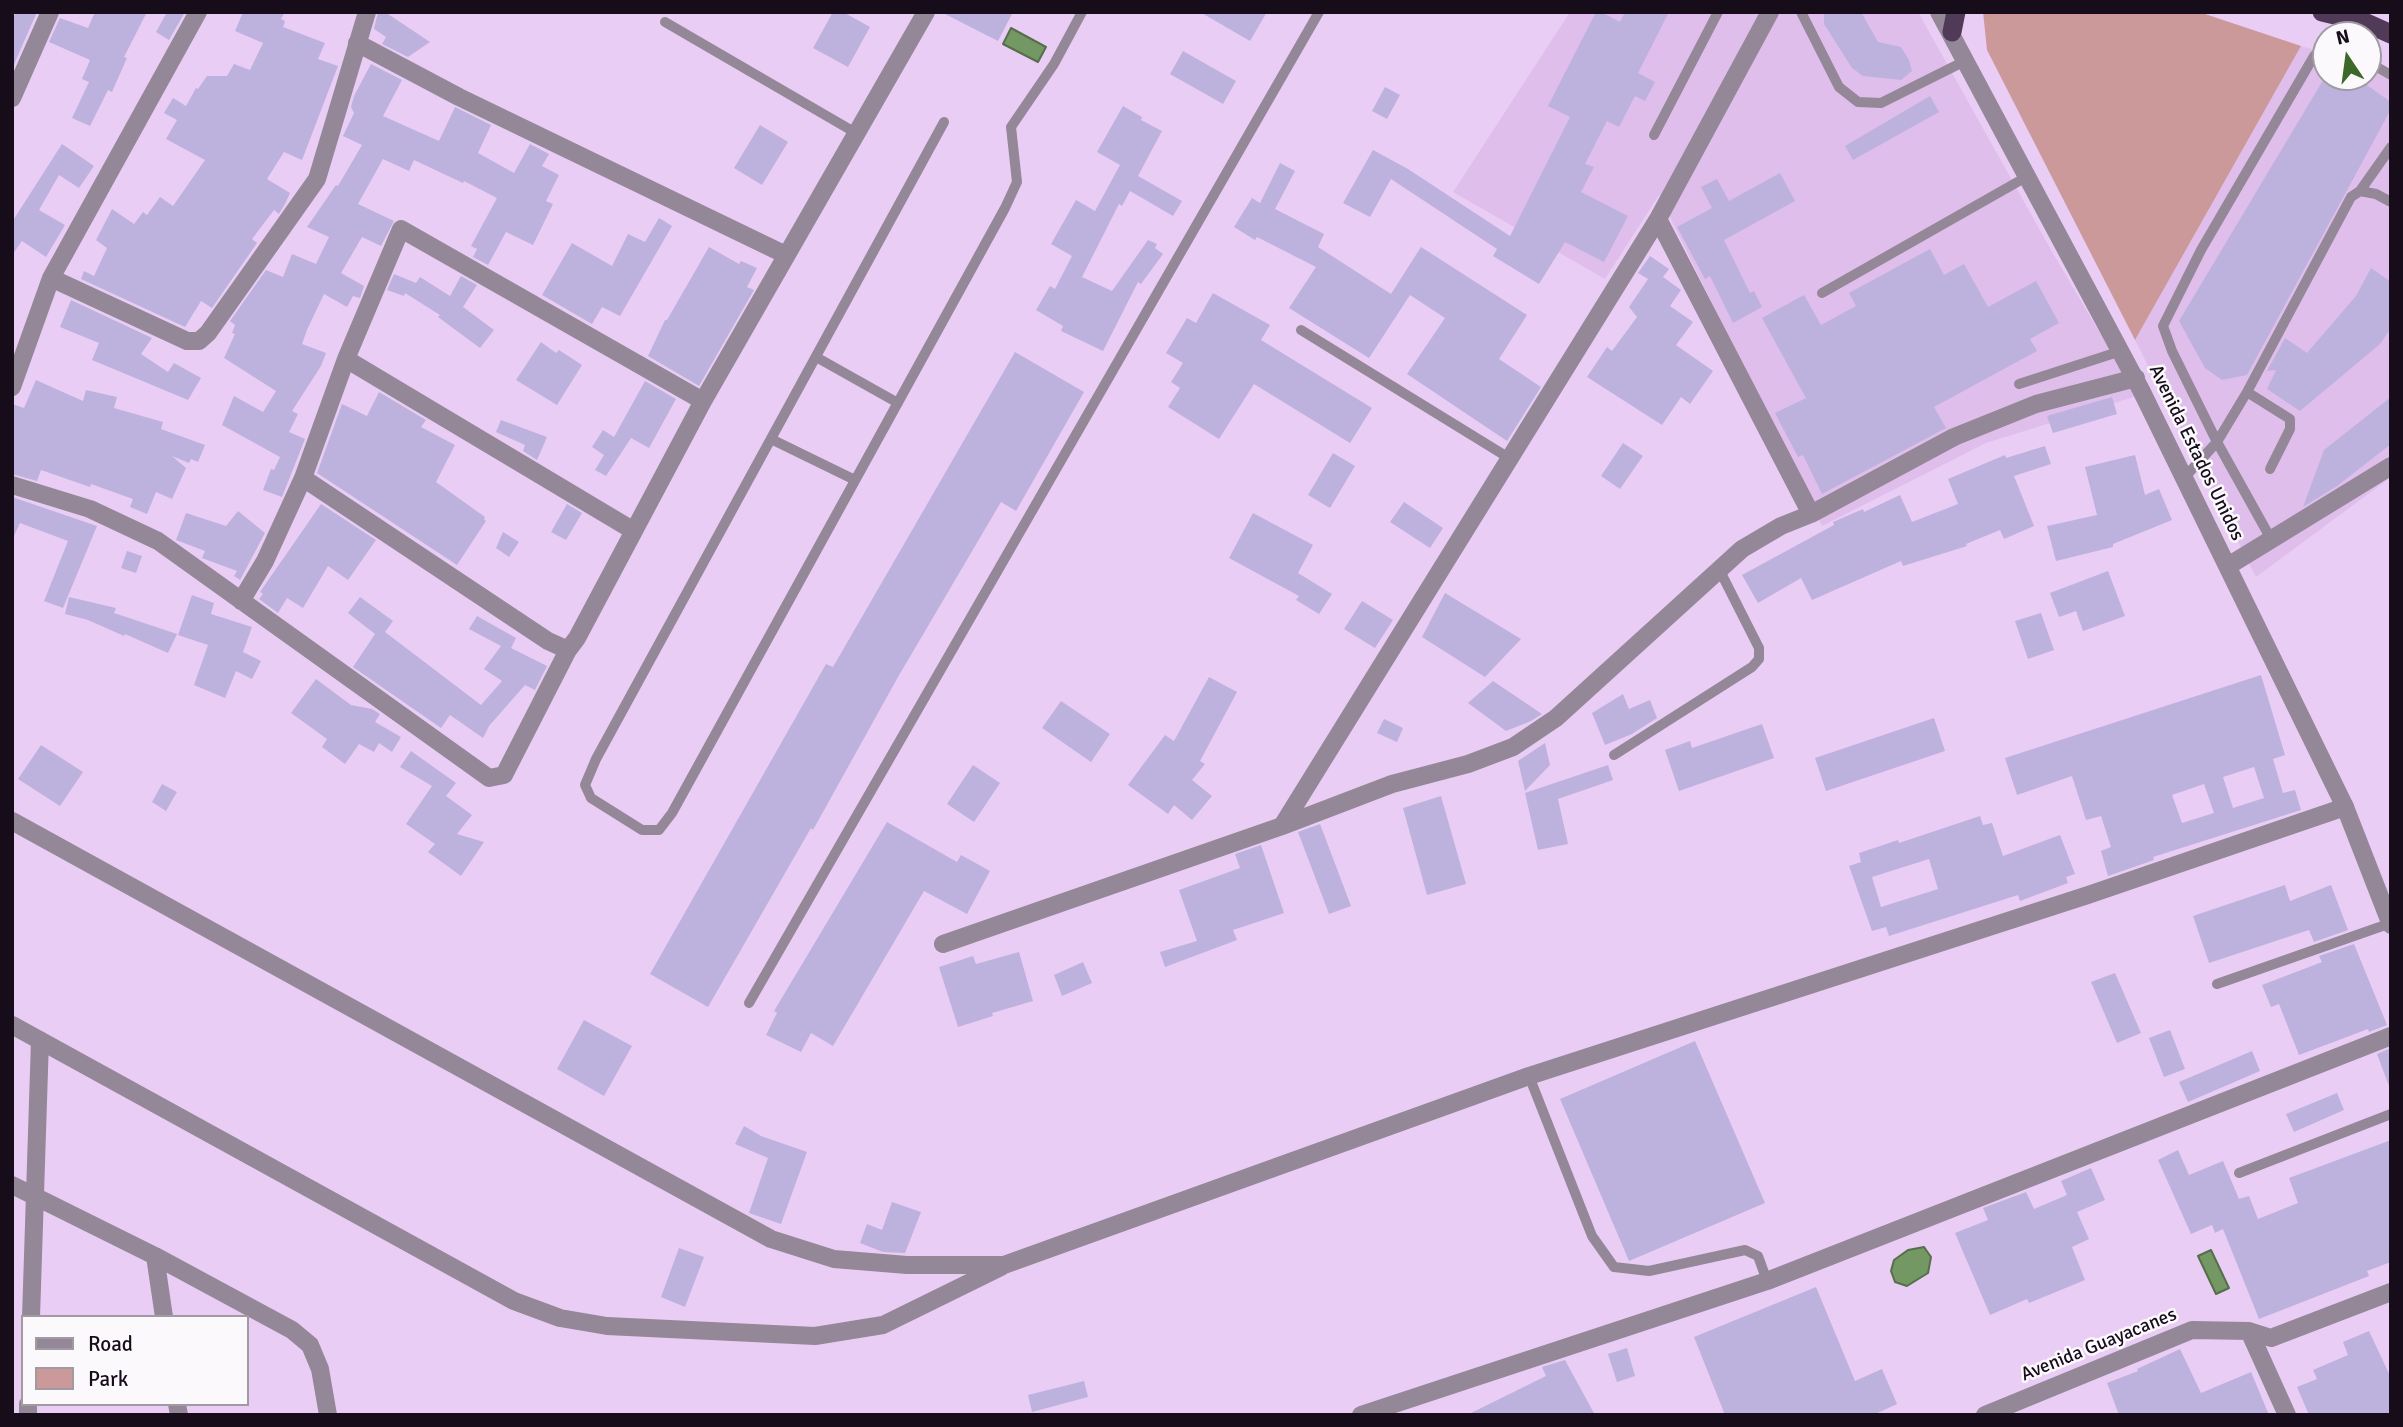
<!DOCTYPE html>
<html>
<head>
<meta charset="utf-8">
<style>
  body { margin:0 }
  #map { position:relative; width:2403px; height:1427px; overflow:hidden; background:#eacdf5; font-family:Signika,sans-serif }
  canvas { display:block }
  .frame { position:absolute; inset:0; border:14px solid #160c1a; pointer-events:none }
  .legend { position:absolute; left:21px; top:1315px; width:228px; height:91px; box-sizing:border-box; background:#fcf9fd; border:2px solid #a09aa2; margin:0; padding:9px 12px; list-style:none; font-size:21px; color:#160c1a }
  .legend li { display:flex; align-items:center; gap:14px; height:35px }
  .legend b { width:35px; border:2px solid #a09aa2 }
  .north { position:absolute; left:2312px; top:21px; width:70px; height:70px; box-sizing:border-box; background:#fcf9fd; border:2px solid #a09aa2; border-radius:50%; rotate:347deg; font-size:19px; font-weight:700; line-height:28px; text-align:center; color:#160c1a }
  .north::after { content:''; display:block; margin:auto; width:24px; height:32px; background:#3c6927; clip-path:polygon(50% 0,100% 100%,50% 72%,0 100%) }
</style>
</head>
<body>
<div id="map">
<canvas width="2403" height="1427"></canvas>
<div class="frame"></div>
<ul class="legend">
<li><b style="height:9px;background:#938798"></b>Road</li>
<li><b style="height:19px;background:#cc999b"></b>Park</li>
</ul>
<div class="north">N</div>
</div>
<script>
const context = document.querySelector('canvas').getContext('2d');
context.lineJoin = 'round';
function paint(path, color) {
  context.fillStyle = color;
  context.fill(path, 'evenodd');
}
function poly(rows) {
  const path = new Path2D();
  for (const r of rows) {
    path.moveTo(r[0], r[1]);
    for (let i = 2; i < r.length; i += 2) path.lineTo(r[i], r[i + 1]);
  }
  return path;
}
function stroke(path, color, width, dash) {
  context.strokeStyle = color;
  context.lineWidth = width;
  context.lineCap = dash ? 'butt' : 'round';
  context.setLineDash(dash || []);
  context.stroke(path);
}
function drawText(font, color, halo, rows, align = 'center') {
  context.font = font + ' Signika,sans-serif';
  context.lineWidth = 5;
  context.setLineDash([]);
  context.textBaseline = 'middle';
  context.strokeStyle = halo;
  context.fillStyle = color;
  for (const [text, x, y, turn = 0] of rows) {
    context.save();
    context.translate(x, y);
    context.rotate((+turn || 0) * Math.PI / 180);
    context.textAlign = isNaN(turn) ? turn : align;
    if (halo) context.strokeText(text, 0, 0);
    context.fillText(text, 0, 0);
    context.restore();
  }
}
paint(poly([
  [1570,12,1918,12,2051,250,2137,396,1986,443,1822,526,1659,195,1605,279,1453,192],
  [2301,46,2326,53,2326,77,2368,77,2368,65,2391,71,2391,477,2256,577,2135,340]
]), '#dfbeeb');
paint(poly([
  [1983,12,2199,12,2301,46,2135,340,1987,50]
]), '#cc999b');
const water = poly([
  [1011,28,1046,47,1038,62,1003,44,1011,28],
  [1924,1247,1931,1257,1928,1273,1907,1286,1895,1282,1891,1271,1894,1260,1908,1250,1924,1247],
  [2211,1250,2229,1288,2216,1294,2198,1256,2211,1250]
]);
paint(water, '#739863');
stroke(water, '#576e4d', 2);
paint(poly([
  [16,12,37,12,12,69,12,20],
  [95,12,147,12,124,57,127,58,112,92,108,90,90,126,72,118,89,82,82,79,90,60,49,42,60,18,88,28],
  [167,12,185,12,169,40,156,32],
  [243,12,285,12,281,19,285,21,283,27,325,43,318,59,338,66,302,160,284,152,267,179,290,193,286,202,279,214,274,210,252,239,257,243,212,308,201,301,185,327,81,279,84,271,94,276,107,248,96,240,112,209,134,224,143,212,147,215,160,197,173,206,205,160,166,139,177,120,164,113,173,98,186,106,196,88,198,89,207,76,227,76,234,64,250,70,263,43,235,31],
  [378,12,385,12,430,42,408,57,382,44,386,37,374,29],
  [833,12,843,12,870,27,848,67,813,48],
  [941,12,1013,12,998,41],
  [1200,12,1267,12,1250,41],
  [1596,12,1601,12,1620,22,1625,12,1669,12,1638,73,1655,82,1645,101,1635,96,1619,127,1607,121,1585,164,1594,167,1581,192,1628,216,1604,262,1565,242,1539,284,1493,256,1497,249,1391,179,1370,217,1343,203,1373,150,1408,169,1510,236,1570,117,1548,106],
  [1824,12,1861,12,1878,42,1901,47,1909,60,1912,71,1901,80,1863,76,1852,68,1824,24],
  [1183,51,1236,81,1223,104,1170,74],
  [371,64,402,80,383,116,439,141,455,107,491,125,478,153,514,173,530,144,549,154,542,166,559,175,546,201,553,204,533,245,506,232,488,265,473,257,477,249,471,246,497,198,464,181,463,183,414,160,409,171,383,159,358,204,394,221,381,246,362,237,341,273,364,286,360,298,353,296,347,307,324,294,307,330,302,344,326,353,321,366,292,411,298,414,289,432,305,439,282,497,263,490,271,469,274,470,280,457,222,425,234,396,263,412,276,391,224,358,235,334,232,333,235,325,230,321,266,270,283,277,292,254,316,264,329,237,307,227,336,185,338,186,362,145,343,136,354,113,351,107,354,96],
  [2325,77,2355,77,2391,102,2391,109,2247,375,2222,380,2205,368,2179,321],
  [1385,87,1400,95,1387,119,1372,111],
  [1930,96,1939,112,1853,160,1845,146],
  [1123,106,1142,117,1141,120,1162,131,1138,176,1182,201,1173,216,1130,191,1122,206,1119,204,1082,277,1112,291,1148,240,1157,244,1155,248,1163,254,1141,284,1138,282,1103,351,1061,331,1063,326,1036,310,1050,286,1055,289,1072,256,1051,244,1076,200,1095,211,1120,165,1097,152],
  [760,125,788,142,762,185,734,168],
  [62,144,94,166,79,188,59,175,39,210,65,225,46,257,22,241,12,255,12,222],
  [1280,163,1295,171,1275,209,1324,234,1318,247,1391,294,1421,247,1527,315,1499,359,1541,387,1507,441,1407,374,1445,318,1410,295,1369,358,1289,308,1316,267,1257,237,1255,240,1234,227,1252,198,1260,203],
  [1780,173,1795,201,1724,240,1750,293,1754,291,1762,307,1733,323,1710,276,1705,279,1677,227,1712,208,1701,187,1717,179,1729,201],
  [659,218,672,226,620,316,602,307,592,324,542,295,572,243,612,266,628,234,645,242],
  [709,247,739,264,741,261,757,268,747,287,754,290,699,386,648,356,665,320,667,320],
  [1930,249,1944,275,1964,264,1988,307,2036,281,2059,323,2030,339,2037,351,1934,407,1946,428,1822,494,1803,455,1798,457,1775,413,1806,398,1762,318,1804,295,1821,325,1856,306,1849,293],
  [1650,256,1669,269,1663,277,1681,290,1670,306,1693,322,1676,345,1713,371,1690,404,1681,397,1662,425,1587,377,1607,347,1612,351,1637,317,1629,307,1648,279,1638,273],
  [2371,268,2391,282,2391,328,2380,344,2300,411,2267,389,2276,370,2267,371,2285,338,2307,353,2356,296],
  [394,274,416,283,420,277,450,296,461,276,477,285,463,307,494,330,480,348,438,317,440,315,405,293,404,296,387,290],
  [1213,293,1270,325,1261,340,1372,408,1350,443,1254,384,1219,439,1168,407,1180,388,1171,382,1183,363,1166,353,1187,318,1196,323],
  [71,300,152,338,141,354,168,372,174,363,201,378,188,400,92,360,99,343,60,327],
  [541,342,556,353,559,350,582,365,557,405,516,380],
  [1015,352,1084,392,1016,511,1001,502,898,677,813,830,811,828,708,1007,650,974,826,664,833,667],
  [36,380,83,401,86,390,117,397,114,408,163,422,161,429,205,445,198,462,191,459,189,463,172,456,186,468,172,499,156,492,147,514,130,507,133,499,91,484,90,487,41,470,37,481,12,474,12,404,24,408],
  [645,381,676,399,649,448,631,438,606,476,595,470,604,455,592,447,603,430,614,437],
  [379,392,426,420,421,427,455,445,436,482,485,517,484,519,486,521,457,565,317,473,342,404,367,416],
  [2112,397,2117,414,2053,433,2047,416],
  [2391,397,2391,444,2337,486,2303,507,2324,450],
  [501,420,547,437,537,460,523,451,525,445,496,432],
  [1623,443,1643,456,1620,489,1601,476],
  [2045,446,2051,464,2014,476,2034,526,2004,539,2000,530,1966,544,1967,546,1903,566,1901,561,1812,600,1801,578,1758,603,1742,575,1834,525,1833,522,1863,509,1864,512,1900,495,1912,522,1958,504,1948,479,2005,455,2006,458],
  [1333,453,1355,466,1330,508,1308,495],
  [2135,455,2145,495,2159,489,2172,520,2113,544,2113,547,2056,561,2047,526,2097,515,2085,467],
  [12,497,97,526,63,608,44,601,68,541,20,523,12,540],
  [1404,502,1443,528,1430,548,1390,522],
  [321,504,376,540,348,580,328,566,303,608,287,598,278,613,259,599,263,594,260,592],
  [567,504,582,513,566,540,551,532],
  [238,511,265,533,240,580,234,576,237,571,202,558,205,551,176,540,186,513,226,526],
  [1253,513,1313,545,1298,573,1332,594,1319,614,1296,600,1299,596,1229,558],
  [503,532,519,542,509,557,496,548],
  [127,551,142,556,136,573,121,568],
  [2108,571,2125,616,2083,631,2076,611,2059,617,2050,593],
  [1445,593,1521,639,1485,677,1422,637],
  [192,595,214,603,211,614,252,627,243,652,261,661,252,679,236,671,225,698,194,685,208,645,178,635],
  [69,597,116,608,114,613,177,634,168,653,125,634,124,636,88,620,65,614],
  [360,597,393,621,385,632,481,705,502,681,484,669,501,646,469,629,477,616,516,638,511,648,547,666,535,690,525,685,489,726,483,738,450,715,441,728,353,667,375,634,348,613],
  [1362,601,1393,620,1375,648,1344,629],
  [2041,613,2054,650,2028,659,2015,621],
  [2261,675,2285,755,2273,759,2283,793,2295,790,2301,810,2153,857,2154,860,2108,876,2101,851,2111,847,2101,816,2086,820,2072,776,2017,795,2005,758],
  [2254,767,2264,798,2233,808,2223,777],
  [2204,784,2214,813,2182,823,2172,795],
  [1209,677,1237,692,1200,761,1205,764,1192,780,1212,796,1192,820,1174,805,1168,814,1128,785,1165,735,1174,741],
  [316,679,351,705,372,709,380,714,375,722,401,737,392,752,379,743,374,752,359,744,345,764,322,747,327,739,291,713],
  [1493,681,1542,714,1531,721,1506,731,1468,703],
  [1623,694,1629,709,1650,700,1657,718,1632,734,1605,745,1592,713],
  [1061,701,1110,734,1091,762,1042,728],
  [1934,718,1945,751,1826,791,1815,758],
  [1384,719,1403,728,1397,742,1377,733],
  [1762,724,1774,758,1679,791,1665,750,1690,741,1692,748],
  [1545,743,1550,765,1525,791,1518,761],
  [41,745,83,772,60,806,18,779],
  [411,751,456,783,446,796,472,815,457,834,484,842,461,876,428,852,435,844,406,824,432,786,400,767],
  [973,765,1000,783,974,822,947,804],
  [1608,765,1613,780,1558,799,1568,844,1538,850,1525,793],
  [162,784,177,792,166,811,152,802],
  [1441,796,1466,884,1427,895,1403,808],
  [1980,816,1983,825,1992,823,2003,856,2060,835,2075,874,2066,877,2068,883,2020,901,2018,895,1889,936,1886,927,1872,931,1849,866,1861,862,1859,853,1898,840,1899,843],
  [1929,859,1938,889,1881,907,1872,877],
  [887,822,957,862,961,855,990,871,967,914,924,891,833,1046,811,1033,801,1052,766,1035,777,1013,774,1011],
  [1320,824,1351,906,1329,914,1298,832],
  [1261,845,1284,913,1233,930,1237,940,1165,967,1160,952,1197,941,1179,890,1240,868,1235,854],
  [2285,885,2290,901,2331,885,2348,930,2314,942,2309,930,2209,963,2193,916],
  [2354,944,2387,1025,2369,1032,2368,1029,2299,1055,2279,1004,2271,1007,2262,985,2322,962,2319,956],
  [1019,952,1033,1001,992,1013,993,1016,958,1027,939,967,973,956,976,964],
  [1083,962,1092,983,1062,996,1054,975],
  [2115,973,2141,1033,2117,1043,2091,982],
  [584,1020,632,1046,604,1096,557,1069],
  [2170,1030,2185,1069,2164,1077,2149,1038],
  [1695,1041,1765,1203,1629,1261,1560,1099],
  [2391,1048,2391,1086,2389,1086,2377,1054],
  [2252,1051,2260,1071,2188,1102,2179,1082],
  [2337,1093,2344,1110,2294,1132,2286,1114],
  [744,1126,761,1136,807,1152,781,1224,749,1213,768,1158,735,1144],
  [2391,1140,2391,1262,2367,1271,2369,1276,2259,1319,2223,1229,2215,1233,2212,1225,2191,1234,2158,1160,2178,1150,2189,1175,2223,1161,2239,1199,2249,1196,2258,1219,2298,1203,2289,1178],
  [2091,1168,2105,1200,2077,1212,2089,1239,2072,1247,2085,1280,2029,1303,2027,1299,1990,1315,1955,1233,1988,1220,1983,1208,2026,1192,2034,1209,2067,1195,2061,1181],
  [892,1202,921,1212,905,1253,883,1252,860,1243,867,1224,882,1230],
  [679,1248,704,1257,685,1307,661,1297],
  [1816,1287,1855,1381,1882,1369,1897,1404,1873,1415,1725,1415,1694,1337],
  [2369,1331,2391,1378,2391,1415,2309,1415,2297,1387,2317,1379,2313,1370,2348,1355,2343,1342],
  [1627,1348,1635,1376,1617,1382,1608,1354],
  [2180,1349,2201,1393,2251,1372,2269,1415,2119,1415,2107,1383,2138,1371,2137,1369],
  [1565,1360,1595,1415,1467,1415,1546,1376,1542,1367],
  [1084,1381,1088,1397,1032,1412,1028,1395]
]), '#bdb2dd');
stroke(poly([
  [1801,12,1839,87,1858,102,1881,103,1967,60],
  [665,22,856,133],
  [2368,62,2391,75],
  [944,122,596,759,585,785,591,798,642,830,659,830,672,813,1005,208,1017,182,1011,127,1054,64,1082,12],
  [1654,135,1718,12],
  [2360,191,2391,147],
  [1822,293,2028,176],
  [1301,330,1509,458],
  [816,357,898,403],
  [2019,384,2121,351],
  [2247,392,2290,419,2290,429,2270,469],
  [771,439,855,480],
  [2184,478,2217,442,2247,392,2351,197,2360,191,2376,194,2391,202],
  [2271,539,2217,442,2172,351,2163,326,2201,250,2314,56,2322,48,2326,48],
  [1614,755,1752,667,1759,659,1759,648,1719,569],
  [2217,984,2391,923],
  [749,1003,1319,12],
  [1529,1076,1592,1236,1614,1267,1649,1271,1745,1250,1758,1256,1767,1281],
  [2239,1173,2391,1114]
]), '#938798', 10);
stroke(poly([
  [357,43,459,97,786,255],
  [12,98,50,12],
  [1658,219,1811,514],
  [51,278,187,341,199,341,208,333,317,179,367,12],
  [346,359,634,531],
  [12,387,51,278,198,12],
  [303,478,548,641,568,650,577,638,703,401,926,12],
  [12,485,90,509,158,541,489,778,504,775,568,650],
  [2228,566,2391,466],
  [241,601,265,561,303,478,346,359,401,229,703,401],
  [12,821,771,1239,834,1259,907,1265,1004,1265,1529,1076,2088,895,2345,807],
  [1282,826,1658,219,1770,12],
  [943,944,1282,826,1392,784,1468,764,1513,747,1556,718,1742,549,1781,526,1811,514,1954,437,2036,404,2136,378],
  [12,1025,514,1301,560,1318,607,1326,815,1336,883,1325,1001,1267],
  [12,1185,155,1256,292,1330,310,1345,320,1369,328,1415],
  [155,1256,164,1317],
  [31,1317,40,1040],
  [2249,1331,2287,1415],
  [177,1404,179,1415],
  [28,1415,28,1404],
  [1361,1415,1767,1281,2391,1036],
  [1985,1415,2192,1330,2249,1331,2271,1338,2391,1292]
]), '#938798', 18);
stroke(poly([
  [1939,12,2141,390,2345,807,2391,925]
]), '#938798', 18);
stroke(poly([
  [2322,12,2364,22,2391,34],
  [1952,32,1956,12]
]), '#503a58', 19);
drawText('19px', '#160c1a', '#fcf9fd', [
  ["Avenida Estados Unidos",2196,453,64],
  ["Avenida Guayacanes",2099,1345,-22]
]);
</script>
</body>
</html>
